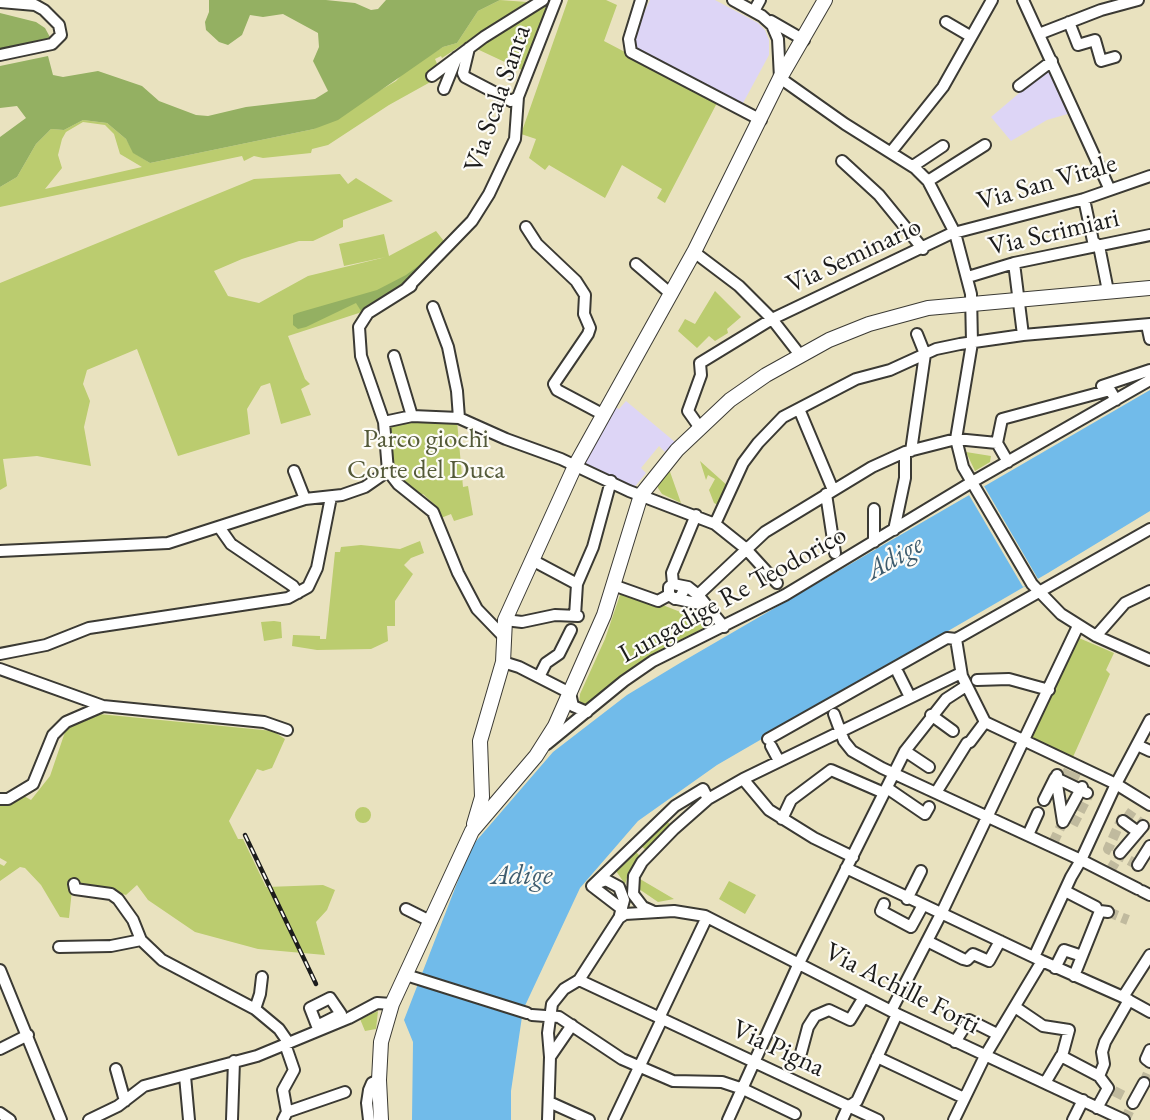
<!DOCTYPE html>
<html>
<head>
<meta charset="utf-8">
<style>
  body { margin:0 }
  canvas { display:block; background:#e9e2bf }
</style>
</head>
<body>
<canvas width="1150" height="1120"></canvas>
<script>
const context = document.querySelector('canvas').getContext('2d');
context.lineJoin = 'round';
function paint(path, color) {
  context.fillStyle = color;
  context.fill(path, 'evenodd');
}
function poly(rows) {
  const path = new Path2D();
  for (const r of rows) {
    if (r.length === 3) {
      path.moveTo(r[0] + r[2], r[1]);
      path.arc(r[0], r[1], r[2], 0, 2 * Math.PI);
      continue;
    }
    path.moveTo(r[0], r[1]);
    for (let i = 2; i < r.length; i += 2) path.lineTo(r[i], r[i + 1]);
  }
  return path;
}
function stroke(path, color, width, dash) {
  context.strokeStyle = color;
  context.lineWidth = width;
  context.lineCap = dash ? 'butt' : 'round';
  context.setLineDash(dash || []);
  context.stroke(path);
}
function drawText(font, color, halo, rows, align = 'center') {
  context.font = font + ' "EB Garamond",serif';
  context.lineWidth = 4.5;
  context.setLineDash([]);
  context.textBaseline = 'middle';
  context.strokeStyle = halo;
  context.fillStyle = color;
  for (const [text, x, y, turn = 0] of rows) {
    context.save();
    context.translate(x, y);
    context.rotate((+turn || 0) * Math.PI / 180);
    context.textAlign = isNaN(turn) ? turn : align;
    if (halo) context.strokeText(text, 0, 0);
    context.fillText(text, 0, 0);
    context.restore();
  }
}
paint(poly([
  [650,0,715,0,758,23,765,30,769,40,769,55,742,105,635,49,633,36],
  [1050,67,1071,113,1047,120,1011,141,991,117],
  [626,401,675,442,665,452,659,446,641,468,646,473,633,489,583,466,615,407,619,409]
]), '#ddd5f6');
paint(poly([
  [500,0,527,2,442,58,441,56,435,59,438,66,434,80,389,105,328,145,312,149,311,153,263,158,254,156,244,161,242,156,0,207,0,187,17,177,36,144,51,129,64,130,83,120,107,123,126,139,134,153,150,163,314,129,396,81,407,69,443,47,457,43,478,11],
  [83,122,105,125,114,134,120,154,142,167,45,189,62,168,58,155,62,139,66,132],
  [549,0,552,0,524,71,477,49,481,43],
  [568,0,606,0,617,5,604,41,718,101,665,203,657,198,662,189,622,165,605,198,549,165,545,170,529,158,536,139,521,134],
  [340,174,348,184,356,178,393,201,343,220,343,227,313,241,299,241,242,259,214,271,228,296,259,303,308,276,386,257,344,266,339,244,384,234,389,256,436,231,447,245,389,297,359,313,288,336,305,379,310,384,301,389,311,415,281,424,270,383,261,386,247,409,250,434,178,456,137,349,87,370,83,384,90,401,84,427,91,466,37,456,3,459,7,486,0,490,0,283,254,179],
  [715,291,741,317,727,329,728,333,715,341,709,336,697,348,678,331,685,319,695,324],
  [415,418,457,421,463,487,468,486,473,515,454,521,451,514,441,518,435,505,423,494,420,495,408,488,395,474,387,424],
  [966,452,991,456,990,462,975,471],
  [700,461,729,487,720,506,714,503,709,490,715,479,708,475,706,480],
  [669,469,681,503,662,494,658,488,658,484],
  [420,541,424,553,411,558,404,565,413,574,395,601,395,626,387,626,388,641,371,649,317,650,292,646,293,635,320,636,320,639,326,639,335,552,340,552,341,547,361,545,400,549],
  [622,589,716,626,585,707,579,703,580,694,605,639],
  [274,621,281,622,282,638,264,641,261,622],
  [1079,638,1114,653,1106,670,1110,674,1073,757,1028,737],
  [99,714,273,731,285,739,272,768,263,771,257,769,229,821,238,839,243,839,266,887,323,885,335,890,327,910,316,922,325,955,258,949,195,932,148,900,137,885,126,895,108,889,72,890,69,918,60,917,41,885,25,868,20,867,0,881,0,864,4,866,7,862,0,858,0,803,24,796,31,800,50,776,65,732,72,725],
  [363,815,8],
  [666,819,670,825,647,851,639,844],
  [634,850,641,857,629,871,625,884,616,871],
  [640,879,674,899,658,902,639,889],
  [729,881,756,895,745,914,719,899],
  [378,1011,376,1029,365,1031,360,1019]
]), '#bbcc6f');
paint(poly([
  [209,0,326,0,355,3,371,10,378,9,386,0,500,0,478,11,457,43,443,47,338,120,314,129,150,163,133,153,126,139,107,123,83,120,64,130,51,129,36,144,17,177,0,187,0,137,26,118,17,106,0,108,0,66,48,56,53,75,63,77,98,71,142,86,159,101,196,115,208,116,246,107,315,99,328,91,313,61,319,47,318,33,283,14,263,17,250,15,242,35,228,45,219,42,206,30,205,22,209,12],
  [0,13,36,22,45,28,51,39,0,52],
  [429,258,408,281,388,296,361,311,356,303,306,327,298,329,293,325,293,315,297,313,377,290,406,275]
]), '#94b062');
paint(poly([
  [1150,390,1150,511,1048,573,717,765,638,821,580,888,523,1010,511,1091,511,1120,412,1120,413,1042,404,1020,471,847,553,752,627,695,680,663]
]), '#71bbea');
paint(poly([
  [984,486,1038,579,1023,587,969,495]
]), '#e9e2bf');
stroke(poly([
  [1064,779,1069,769],
  [1072,782,1076,773],
  [1073,825,1090,792],
  [1053,843,1063,822],
  [1138,865,1108,849,1125,812,1150,829],
  [1110,871,1120,854],
  [1108,912,1128,920],
  [1144,1083,1150,1068],
  [1114,1091,1126,1097],
  [1125,1120,1133,1103]
]), '#c0ba9e', 10, [10, 5]);
const minor = poly([
  [641,0,629,39,631,52,761,120],
  [733,0,762,16,772,25,778,39,780,78,845,124,915,168,928,181,955,233,971,294,972,343,956,439,963,467,1032,584,1061,614,1096,636,1150,660],
  [1023,0,1110,190],
  [0,2,35,5,44,10,59,25,61,35,52,44,0,55],
  [754,11,760,0],
  [771,21,804,40],
  [946,22,970,36],
  [1069,22,1078,45,1095,40,1101,61,1115,57],
  [1039,34,1101,10,1138,0],
  [469,48,463,73,465,77,511,101,518,97],
  [432,76,484,37,543,0],
  [1019,86,1052,61],
  [444,89,457,57],
  [891,152,943,87,992,0],
  [842,161,879,195,923,249],
  [913,166,943,146],
  [928,181,985,145],
  [1084,199,1093,241,1099,246],
  [526,227,537,244,576,281,585,295,584,314,590,328,588,334,554,384,557,390,604,415],
  [1099,246,1108,291],
  [694,252,739,286,772,319,800,355],
  [1014,263,1023,335],
  [636,264,671,294],
  [968,277,1014,263,1150,235],
  [406,289,472,221,489,194,515,139,518,97,556,0],
  [433,307,448,347,457,391,459,418],
  [1147,325,1150,339],
  [394,356,412,416],
  [1102,386,1150,370],
  [799,409,833,490],
  [384,422,361,356,359,327,368,313,411,286],
  [700,428,688,411,701,375,700,363,772,319,950,234,1084,199,1150,176],
  [911,451,925,354,917,334],
  [1008,462,997,443,1002,419,1110,390,1116,400],
  [294,471,305,499],
  [388,471,384,422,412,416,459,418,506,439,561,459,629,491,715,524,745,548,777,583],
  [388,471,398,484,433,512,458,573,477,609,504,637],
  [826,494,835,553],
  [715,524,743,463,758,443,783,417,856,379,890,370,936,349,960,344,1023,335,1150,324],
  [219,527,231,544,293,586,298,593],
  [894,530,905,478,905,452],
  [874,542,874,509],
  [0,551,168,543,305,499,342,495,365,487,388,471],
  [532,560,577,584],
  [673,584,672,573,696,515],
  [613,585,658,601,669,595],
  [682,586,683,592,680,597,675,599,669,595,669,587,673,584,688,587,698,595,724,627],
  [698,595,765,532,872,467,905,452,956,439,997,443],
  [677,599,705,605],
  [575,616,577,584,593,547,611,481],
  [505,620,522,622,555,615,578,616],
  [1096,636,1125,603,1150,591],
  [956,639,1150,529],
  [956,639,962,676,985,722],
  [0,654,46,645,89,628,288,598,308,587,317,568,331,497],
  [503,662,519,667,570,693,573,706,587,712],
  [0,669,103,706],
  [898,673,910,697],
  [539,677,546,663,559,654,571,630],
  [977,680,1009,679,1049,690],
  [834,714,844,741,852,751,882,768,1081,860,1071,877,1034,957],
  [931,715,953,731],
  [985,722,1116,784,1150,805],
  [768,739,947,638,956,639],
  [547,744,624,681,653,661,785,595,972,482,1150,380],
  [1137,745,1150,751],
  [771,746,779,761],
  [905,751,929,767],
  [1057,775,1056,778,1087,793],
  [1056,778,1063,822],
  [743,779,769,810,814,838,853,857],
  [887,788,925,814,929,807],
  [937,791,967,743,970,742,985,722],
  [0,799,8,799,33,784,53,735,66,722,103,706,264,722,287,730],
  [1044,800,1055,778],
  [782,819,791,800,831,770,884,793],
  [1123,821,1138,832],
  [1063,822,1082,787],
  [1028,835,1038,813],
  [1120,853,1143,826],
  [1138,865,1150,846],
  [846,868,1042,961,1123,997,1150,1012],
  [74,884,75,889,111,894,118,899,133,920,141,940,162,960,255,1009,279,1029,288,1042],
  [595,884,606,880,619,887,624,900,620,915],
  [1138,889,1081,860,1116,784,1150,720],
  [1065,891,1096,907],
  [1142,891,1150,895],
  [907,899,921,871],
  [884,904,881,911,911,927,923,905],
  [406,909,430,921],
  [622,909,592,886,675,806,703,789,708,799],
  [652,911,643,907,633,894,634,876,642,862,674,829,708,799,743,779,961,673],
  [927,941,963,959,967,960,973,954,989,961,1000,941],
  [59,947,111,946,141,940],
  [1055,968,1064,950,1082,956],
  [0,970,61,1120],
  [406,975,527,1013],
  [1074,976,1100,911,1108,912],
  [579,980,878,1120],
  [1123,997,1150,955],
  [330,998,341,1014,317,1026,310,1008,330,998],
  [1015,1007,1043,1026,1069,1030,1062,1056],
  [255,1009,260,994,262,977],
  [891,1011,942,912,1078,626],
  [532,1015,559,1017,622,1059,673,1081,722,1082,743,1089,795,1114],
  [659,1018,707,917],
  [955,1042,969,1020,997,1034],
  [0,1049,28,1035],
  [1150,1050,1146,1059,1150,1062],
  [801,1053,808,1027,815,1016,829,1010,850,1020,864,997],
  [550,1057,572,1025],
  [877,1057,964,1098],
  [116,1069,125,1101],
  [185,1076,189,1120],
  [1099,1076,1104,1064,1102,1052,1105,1042,1129,1000],
  [1045,1083,1061,1056,1099,1076],
  [549,1102,589,1120],
  [1133,1103,1144,1083],
  [1097,1108,1108,1088,1099,1076],
  [287,1112,345,1092],
  [0,1113,10,1120],
  [89,1120,118,1106,144,1086,257,1056,349,1018,377,1003,392,1004],
  [232,1120,234,1061],
  [283,1120,287,1112,283,1090,294,1070,285,1044],
  [369,1120,367,1103,369,1090,372,1083,379,1080],
  [548,1120,550,1057,548,1033,552,1004,564,989,579,980,619,918,625,914,674,911,705,916,897,1014,1124,1120],
  [614,1120,662,1019],
  [728,1120,799,963,905,751,946,699,966,686],
  [842,1120,848,1107,857,1101,897,1014],
  [954,1120,985,1056,1042,961],
  [1073,1120,1083,1100]
]);
const major = poly([
  [474,824,482,797,480,741,503,662,505,620,575,466,694,252,780,78,825,0],
  [381,1120,379,1080,381,1042,392,1004,472,831,536,756,555,726,604,615,641,495,677,450,730,400,766,375,829,340,869,324,928,308,1150,288]
]);
stroke(minor, '#3b3a34', 14);
stroke(major, '#3b3a34', 16);
stroke(minor, '#fff', 10);
stroke(major, '#fff', 14);
const rail = poly([
  [245,835,316,984]
]);
stroke(rail, '#1c1c1c', 4.5);
stroke(rail, '#fdfcf7', 2, [7]);
drawText('27px', '#1c1c1c', '#fdfcf7', [
  ["Via Scala Santa",498,99,-71],
  ["Via San Vitale",1047,183,-16],
  ["Via Scrimiari",1054,233,-13],
  ["Via Seminario",854,256,-25],
  ["Lungadige Re Teodorico",733,595,-29],
  ["Via Achille Forti",902,989,27],
  ["Via Pigna",778,1049,25]
]);
drawText('27px', '#545a39', '#fdfcf7', [
  ["Parco giochi",426,440],
  ["Corte del Duca",426,471]
]);
drawText('italic 28px', '#3e5c6e', '#fdfcf7', [
  ["Adige",895,558,-30],
  ["Adige",522,876]
]);
</script>
</body>
</html>
